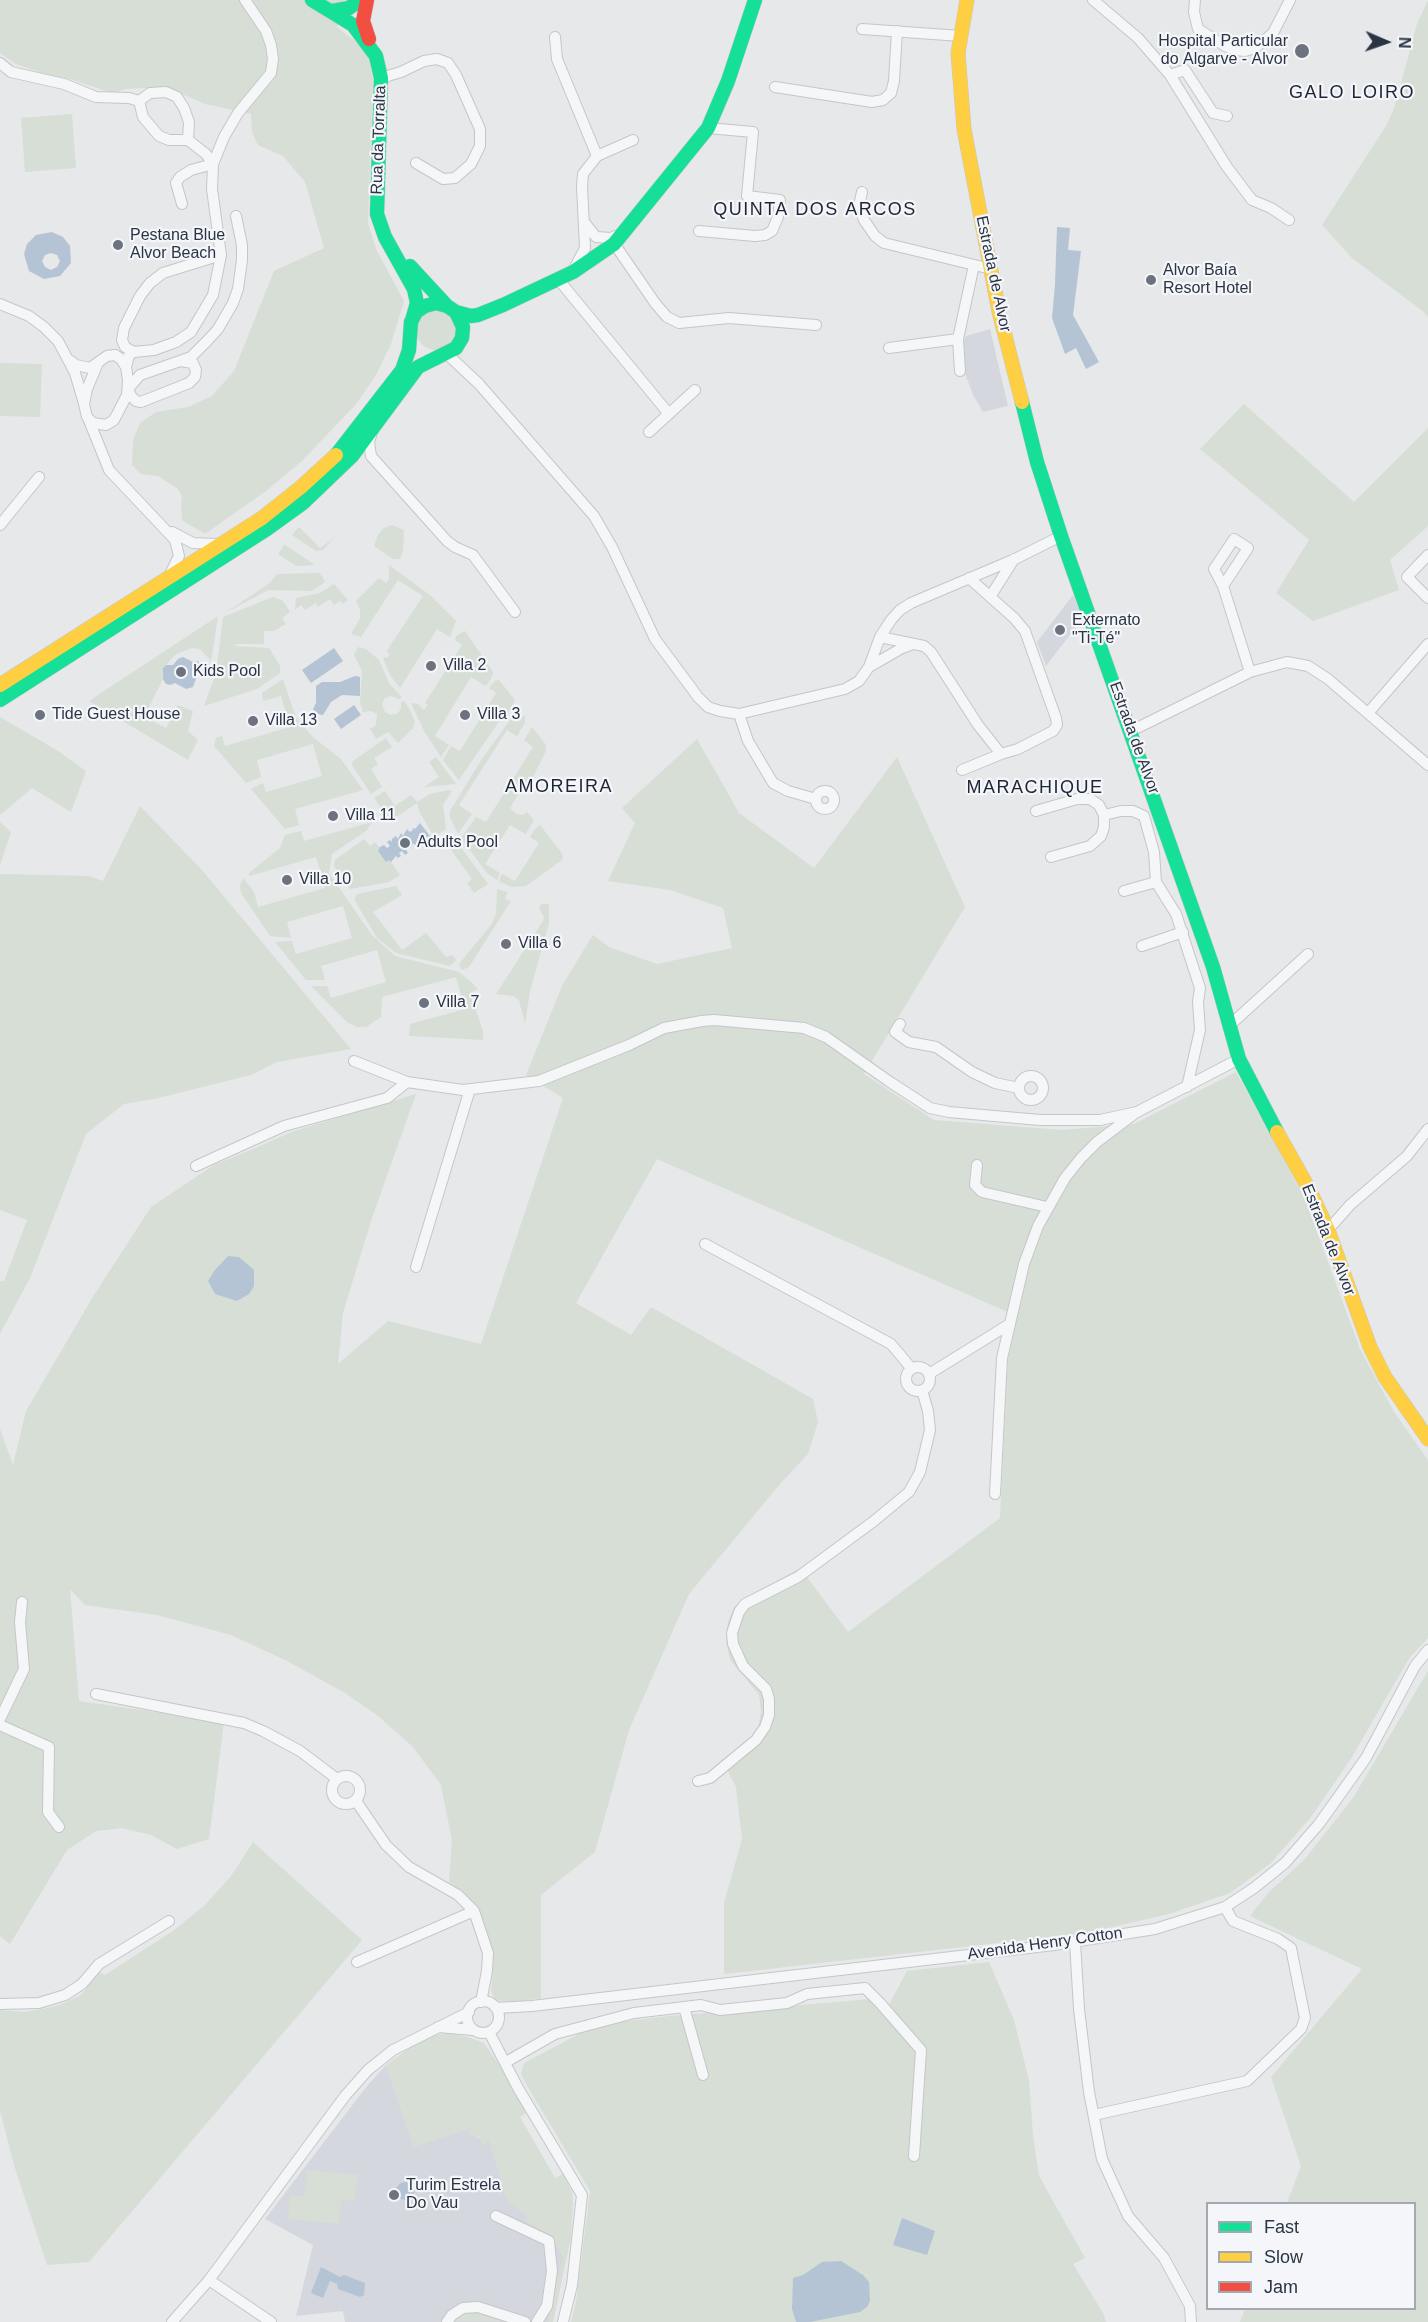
<!DOCTYPE html>
<html>
<head>
<meta charset="utf-8">
<style>
  body { margin:0 }
  #map { position:relative; width:1428px; height:2322px; overflow:hidden; background:#e6e8ea; font-family:Helvetica,sans-serif }
  canvas { display:block }
  .legend { position:absolute; left:1206px; top:2202px; width:210px; height:108px; box-sizing:border-box; background:#f4f6f9; border:2px solid #a4a8b1; margin:0; padding:8px 10px; list-style:none; font-size:18px; color:#2b3445 }
  .legend li { display:flex; align-items:center; gap:12px; height:30px }
  .legend b { width:30px; border:2px solid #a4a8b1 }
  .north { position:absolute; left:1356px; top:12px; width:60px; height:60px; -webkit-text-stroke:4px #f4f6f9; paint-order:stroke; rotate:92deg; font-size:16px; font-weight:700; line-height:24px; text-align:center; color:#2b3445 }
  .north::after { content:''; display:block; margin:auto; width:21px; height:27px; background:#2b3445; clip-path:polygon(50% 0,100% 100%,50% 72%,0 100%) }
</style>
</head>
<body>
<div id="map">
<canvas width="1428" height="2322"></canvas>
<ul class="legend">
<li><b style="height:8px;background:#16e098"></b>Fast</li>
<li><b style="height:8px;background:#ffcf43"></b>Slow</li>
<li><b style="height:8px;background:#f24e42"></b>Jam</li>
</ul>
<div class="north">N</div>
</div>
<script>
const context = document.querySelector('canvas').getContext('2d');
context.lineJoin = 'round';
function paint(path, color) {
  context.fillStyle = color;
  context.fill(path, 'evenodd');
}
function poly(rows) {
  const path = new Path2D();
  for (const r of rows) {
    if (r.length === 3) {
      path.moveTo(r[0] + r[2], r[1]);
      path.arc(r[0], r[1], r[2], 0, 2 * Math.PI);
      continue;
    }
    path.moveTo(r[0], r[1]);
    for (let i = 2; i < r.length; i += 2) path.lineTo(r[i], r[i + 1]);
  }
  return path;
}
function stroke(path, color, width, dash) {
  context.strokeStyle = color;
  context.lineWidth = width;
  context.lineCap = dash ? 'butt' : 'round';
  context.setLineDash(dash || []);
  context.stroke(path);
}
function drawText(font, color, halo, rows, align = 'center') {
  context.font = font + ' Helvetica,sans-serif';
  context.lineWidth = 4.5;
  context.setLineDash([]);
  context.textBaseline = 'middle';
  context.strokeStyle = halo;
  context.fillStyle = color;
  for (const [text, x, y, turn = 0] of rows) {
    context.save();
    context.translate(x, y);
    context.rotate((+turn || 0) * Math.PI / 180);
    context.textAlign = isNaN(turn) ? turn : align;
    if (halo) context.strokeText(text, 0, 0);
    context.fillText(text, 0, 0);
    context.restore();
  }
}
paint(poly([
  [990,329,1008,406,983,412,973,395,962,365,963,344,966,336],
  [1073,595,1083,618,1046,666,1037,642],
  [386,2065,414,2146,468,2129,482,2141,490,2141,508,2202,571,2236,553,2322,345,2322,343,2311,296,2316,313,2245,265,2219,367,2086]
]), '#d4d7dd');
paint(poly([
  [0,0,353,0,347,7,337,27,363,47,371,63,373,81,368,223,376,249,404,301,391,344,376,375,357,403,302,461,266,491,205,534,182,520,181,504,182,497,178,489,158,476,141,474,132,465,133,440,140,423,156,412,188,407,212,396,234,371,274,271,324,248,305,182,283,156,258,145,252,132,251,114,205,104,166,87,125,89,112,93,70,79,44,74,16,64,0,53],
  [1428,0,1428,317,1424,312,1352,258,1322,225,1386,126,1394,109,1417,24],
  [72,114,76,168,25,172,21,118],
  [436,330,20],
  [0,363,42,364,40,417,0,416],
  [1244,404,1354,502,1428,428,1428,526,1390,560,1399,590,1313,621,1276,593,1309,540,1200,449],
  [392,525,404,530,403,551,400,559,393,559,374,546,378,535,384,528],
  [299,527,320,548,333,539,323,550,316,551,292,535],
  [284,545,285,545,315,565,296,566,278,554],
  [389,565,431,596,456,621,450,637,437,629,400,688,390,675,383,658,388,657,390,654,386,652,423,596,398,580,361,637,351,634,360,618,360,609,356,601,379,578,386,583,389,579],
  [320,573,325,582,312,591,268,590,225,613,270,583,277,574],
  [334,584,348,600,342,604,340,601,334,605,330,599,318,607,316,603,305,610,301,605,295,610,296,598,320,593],
  [273,597,283,601,290,612,282,618,286,624,274,631,264,631,264,644,237,644,234,646,269,648,280,666,280,673,257,689,204,706,216,673,223,617],
  [218,616,211,661,200,649,192,648,176,654,163,668,163,679,144,717,166,728,178,705,193,711,188,731,198,740,188,760,89,701],
  [465,631,493,672,492,677,486,686,471,677,435,736,449,745,441,757,424,731,411,703,418,704,424,710,428,705,425,703,462,645,455,640,456,636],
  [358,647,366,649,379,660,389,683,402,698,399,699,391,696,385,698,382,704,385,712,390,715,397,714,401,709,401,702,404,701,410,710,415,722,413,728,398,743,388,732,376,739,370,729,376,725,377,714,371,711,363,712,360,703,362,671,354,655],
  [283,679,296,718,314,738,341,759,363,790,295,809,299,825,285,829,251,789,263,783,266,792,322,776,313,744,257,760,261,777,246,783,214,746,216,738,222,736,225,746,290,727,281,696,263,701,262,693],
  [499,680,515,700,508,713,500,720,459,780,443,760,451,746,460,751,496,693,489,688,495,681],
  [525,716,525,723,517,736,507,730,459,805,472,814,458,834,450,817,450,811,480,762,510,720],
  [0,717,58,751,86,771,71,812,32,788,0,815],
  [532,727,546,745,546,751,533,777,529,777,510,808,517,814,523,815,527,812,534,820,526,834,510,825,485,864,500,873,497,880,487,873,461,838,476,817,486,822,533,747,524,740],
  [386,738,392,747,374,758,378,764,371,769,382,787,371,794,352,765,353,761],
  [697,739,739,813,814,868,897,757,965,907,864,1074,934,1120,1062,1130,1134,1124,1236,1072,1305,1199,1360,1349,1394,1412,1428,1460,1428,1638,1410,1657,1350,1760,1311,1817,1271,1863,1230,1893,1169,1914,1086,1933,724,1974,724,1903,742,1839,736,1787,722,1760,745,1743,758,1729,761,1711,759,1695,730,1660,726,1641,728,1622,734,1607,752,1594,800,1568,848,1632,1000,1518,1008,1359,1017,1316,657,1159,576,1303,631,1335,651,1307,813,1399,818,1422,808,1454,780,1484,689,1594,629,1730,595,1852,541,1895,541,1998,513,2002,495,2000,491,1990,493,1973,489,1948,477,1908,467,1896,449,1882,452,1840,441,1785,413,1747,377,1715,345,1693,287,1661,231,1635,157,1615,85,1605,70,1589,79,1701,224,1722,209,1839,177,1849,151,1835,122,1828,96,1831,67,1850,10,1944,0,1936,0,1429,13,1465,26,1411,94,1295,151,1207,214,1165,246,1152,294,1131,416,1094,371,1221,343,1313,338,1364,388,1321,481,1344,563,1098,526,1075,562,986,593,935,609,947,657,964,732,948,723,908,670,890,608,881,635,823,622,808],
  [436,757,456,784,424,787,439,777,429,762],
  [449,790,452,791,443,805,446,829,434,837,419,811,417,803,390,821,374,798,385,791,395,806,411,795,417,802,430,794],
  [140,806,202,870,351,1049,277,1062,251,1075,154,1099,124,1104,86,1134,30,1278,0,1334,0,1281,4,1281,27,1220,0,1210,0,874,89,876,103,881],
  [0,822,11,832,0,865],
  [372,822,366,831,332,854,329,873,371,934,395,956,459,972,471,982,478,989,470,993,483,1031,483,1040,409,1036,410,1024,465,1009,456,977,382,997,381,1017,366,1027,357,1027,347,1022,311,986,327,986,331,998,386,982,377,950,321,966,325,980,306,980,275,942,292,941,296,954,352,938,343,906,287,922,291,938,270,936,241,893,240,885,243,878,254,892,258,907,325,888,316,857,249,876,249,873,280,848,285,835,301,831,304,841],
  [540,825,560,851,563,856,562,860,526,886,511,887,499,881,502,874,515,881,539,843,530,837,534,830],
  [364,839,370,846,375,842,381,849,379,851,386,861,389,859,400,875,389,882,350,889,337,872,334,865,335,860],
  [457,842,488,884,474,893,467,883,472,879,449,847],
  [396,886,402,895,373,912,402,950,426,933,446,957,452,955,456,960,450,966,396,953,377,938,354,899,357,894],
  [497,889,507,892,505,899,511,901,469,967,462,970,459,964,491,925,496,914],
  [541,904,549,904,549,923,530,991,525,1024,519,1000,513,996,496,994,543,921,544,917,539,908],
  [1428,1671,1428,2322,1240,2322,1245,2309,1414,2308,1414,2204,1287,2203,1301,2166,1271,2077,1362,1969,1250,1916,1269,1892,1304,1860,1353,1798],
  [253,1842,362,1940,89,2262,47,2265,14,2165,0,2111,0,2010,25,2012,43,2009,62,2004,81,1995,100,1972,105,1975,173,1931,204,1906,232,1875],
  [989,1962,1014,2020,1029,2080,1033,2136,1039,2176,1085,2258,1073,2264,1103,2313,1106,2322,571,2322,576,2302,590,2191,526,2084,521,2074,524,2063,594,2026,609,2023,670,2016,871,1999,885,2012,907,1971],
  [449,2033,468,2037,484,2043,496,2060,527,2112,520,2117,555,2178,563,2174,572,2191,573,2204,571,2236,553,2322,548,2322,556,2277,558,2276,563,2258,552,2236,526,2221,526,2215,508,2202,490,2141,483,2145,478,2136,470,2136,468,2129,414,2147,386,2065,412,2046,430,2036],
  [307,2170,358,2175,355,2201,341,2200,339,2224,288,2219,290,2195,304,2196],
  [475,2311,505,2321,455,2321,463,2314]
]), '#d6ded6');
paint(poly([
  [1057,227,1070,228,1068,250,1081,251,1073,315,1099,362,1086,369,1076,348,1065,354,1052,318,1055,284],
  [52,232,63,237,70,246,71,263,60,276,44,279,29,271,24,254,27,244,36,235],
  [51,253,57,255,60,261,57,267,51,270,45,267,42,261,45,255],
  [334,648,343,661,311,683,302,670],
  [183,657,193,662,198,661,201,665,193,687,186,689,175,683,170,685,166,684,163,679,163,668,166,665,173,665,178,659],
  [355,676,360,677,360,696,342,695,331,702,323,715,317,714,313,709,316,703,316,686,322,682,340,682],
  [354,705,361,715,341,729,334,719],
  [420,823,430,836,428,838,425,835,422,841,419,838,417,840,419,843,416,846,413,843,410,849,408,846,405,848,408,853,405,855,402,851,399,853,401,856,398,858,396,856,391,862,389,860,386,862,378,851,380,847,384,845,387,848,390,846,387,842,390,840,392,842,392,839,396,836,398,839,401,833,403,836,407,829,410,832,413,830,412,828,415,829],
  [228,1256,239,1257,254,1270,254,1286,249,1294,237,1301,215,1294,208,1281,215,1270],
  [405,2191,9],
  [902,2218,935,2231,927,2255,893,2245],
  [841,2261,863,2275,869,2282,870,2301,867,2307,860,2312,810,2322,796,2322,792,2309,793,2278,803,2275,822,2262],
  [321,2267,340,2277,344,2275,365,2283,364,2295,360,2297,338,2289,337,2284,330,2281,323,2298,311,2293]
]), '#b4c4d5');
const street = poly([
  [1093,0,1138,38,1170,75,1185,70,1213,113,1227,116],
  [1195,0,1194,12,1198,29,1225,46,1235,50,1245,51,1255,48,1273,33,1290,0],
  [862,29,961,36],
  [555,37,557,59,597,156],
  [0,63,11,72,64,84,96,97,129,98,139,101,143,117,159,136,169,140,188,140,206,154,213,164,191,170,180,177,176,183,182,204],
  [1170,75,1227,167,1252,200,1271,208,1289,220],
  [381,78,401,72,424,61,437,59,448,63,456,75,480,129,480,146,471,164,455,178,443,179,416,163],
  [775,87,872,102,883,100,891,93,894,81,897,31],
  [139,101,150,93,166,92,177,97,184,108,189,122,188,140],
  [862,192,859,206,864,220,875,236,884,243,991,269],
  [585,223,596,237,611,238,615,236],
  [699,231,755,236,765,235,772,231,778,217,780,200,747,196,753,132,708,128],
  [611,239,655,303,667,317,679,323,729,318,816,325],
  [221,255,212,189,213,164,224,137,238,113,271,73,273,59,271,45,266,31,245,0],
  [574,269,585,248,582,186,583,174,597,156,633,140],
  [558,279,669,414],
  [0,304,29,316,44,327,58,341,75,373,83,400],
  [958,339,960,371],
  [889,348,958,339,974,265],
  [447,354,479,384,594,516,612,547,655,639,698,697,708,707,720,711,739,714,845,689,859,681,869,667,880,637,891,620,900,610,911,603,1015,559,1061,536],
  [68,359,76,365,90,368,107,356,115,355,121,359,126,367,128,380,127,395,114,420,106,425,93,423,87,417,84,404,87,389,98,363],
  [180,361,191,357,208,340,218,329,233,303,238,289,242,260,242,245,236,216],
  [180,361,193,363,196,370,195,377,189,383,141,402,136,401,131,396,128,389,140,375,180,361],
  [126,367,129,355,134,352,154,350,176,342,191,332,213,295,221,255,163,273,150,283,140,296,124,328,122,340,125,347,134,352],
  [88,418,109,470,175,540,179,556,169,576],
  [372,432,369,442,371,456,447,541,455,547,473,555,515,612],
  [649,432,695,390],
  [0,525,39,477],
  [172,532,193,543,219,544],
  [1428,555,1407,577,1428,598],
  [969,578,1014,618,1025,631,1056,718,1057,725,1053,731,1018,749,1001,754],
  [1223,586,1214,569,1234,539,1248,548,1223,586,1250,672],
  [990,597,1014,559],
  [880,637,924,646,931,652,978,725,1001,754,962,770],
  [869,667,902,648,913,644],
  [1368,713,1428,644],
  [739,714,748,741,773,783,788,791,816,799],
  [1131,731,1250,672,1287,662,1308,666,1328,679,1428,765],
  [825,800,9],
  [1036,811,1077,799,1090,799,1099,805,1104,815,1121,811,1133,811,1144,816,1154,852,1156,882,1176,914,1200,988,1198,1002,1200,1030,1187,1087],
  [1051,857,1090,846,1101,836,1104,827,1104,815],
  [1124,891,1156,882],
  [1142,946,1183,932],
  [900,1024,895,1032,909,1042,936,1047,972,1072,995,1083,1019,1088],
  [1230,1025,1308,954],
  [354,1061,407,1082],
  [1031,1088,12],
  [977,1165,975,1185,982,1192,1047,1207],
  [196,1166,284,1126,387,1098,407,1082,463,1090,539,1081,629,1045,664,1028,702,1021,714,1020,804,1028,826,1037,890,1082,930,1108,949,1112,1040,1120,1100,1120,1137,1112,1239,1059],
  [1328,1230,1350,1205,1407,1156,1428,1129],
  [705,1244,891,1344,912,1369],
  [416,1267,470,1089],
  [918,1379,12],
  [929,1374,1008,1325],
  [995,1494,1002,1358,1024,1264,1038,1226,1065,1178,1081,1158,1097,1142,1134,1114],
  [96,1694,244,1723,263,1731,300,1751,337,1779],
  [0,1719,24,1669,20,1622,22,1602],
  [0,1725,49,1747,48,1812,59,1827],
  [346,1790,14],
  [698,1781,710,1778,756,1740,765,1727,769,1715,769,1699,766,1689,743,1666,733,1644,732,1633,739,1612,745,1604,798,1577,874,1521,909,1492,920,1472,930,1430,928,1411,922,1390],
  [356,1801,386,1845,409,1867,458,1895,474,1911,488,1953,487,1971,481,2002],
  [1075,1942,1079,2009,1089,2092,1102,2159,1128,2216,1164,2258,1190,2306,1191,2322],
  [357,1962,474,1911],
  [483,2017,16],
  [0,2004,39,2003,65,1995,82,1984,99,1964,169,1921],
  [684,2007,703,2075],
  [496,2008,532,2006,1054,1945,1155,1929,1225,1907,1254,1888,1285,1863,1319,1824,1366,1758,1415,1666,1428,1650],
  [438,2027,473,2030],
  [489,2032,518,2088,582,2195,572,2285,563,2322],
  [506,2062,555,2034,634,2013,701,2005,720,2010,787,2003,807,1994,865,1988,880,2003,921,2050,914,2156],
  [1094,2115,1247,2081,1301,2029,1305,2018,1291,1948,1278,1939,1233,1921,1225,1907],
  [496,2216,549,2241,552,2271,547,2306,537,2322],
  [209,2280,271,2322],
  [172,2322,209,2280,345,2096,368,2070,393,2050,469,2012],
  [447,2322,452,2315,463,2308,478,2307,525,2322]
]);
const fast = poly([
  [312,0,353,25,376,56,381,78,377,214,385,237,414,289,417,303,413,317],
  [332,11,349,8,360,0],
  [410,266,447,306],
  [456,312,471,316,478,315,503,305,573,272,614,244,708,128,728,81,755,0],
  [1022,402,1037,462,1061,536,1213,967,1239,1059,1277,1132],
  [0,700,267,529,303,503,352,456,418,367,456,348,462,338,463,327,456,312,447,306,436,303,425,306,416,312,411,322,409,350,402,370,336,455]
]);
const slow = poly([
  [967,0,958,53,964,129,999,312,1022,402],
  [0,685,262,518,301,487,336,455],
  [1277,1132,1309,1189,1328,1230,1370,1347,1385,1377,1428,1439]
]);
const jam = poly([
  [367,0,363,21,369,39]
]);
stroke(street, '#c4c6c8', 12);
stroke(fast, '#c4c6c8', 15);
stroke(slow, '#c4c6c8', 15);
stroke(jam, '#c4c6c8', 15);
stroke(street, '#f5f6f7', 10);
stroke(fast, '#16e098', 14);
stroke(slow, '#ffcf43', 14);
stroke(jam, '#f24e42', 14);
for (const [x, y, r, color] of [
  [1302,51,8,"#6c737f"],
  [118,245,6,"#6c737f"],
  [1151,280,6,"#6c737f"],
  [1060,630,6,"#6c737f"],
  [431,666,6,"#6c737f"],
  [181,672,6,"#6c737f"],
  [40,715,6,"#6c737f"],
  [465,715,6,"#6c737f"],
  [253,721,6,"#6c737f"],
  [333,816,6,"#6c737f"],
  [405,843,6,"#6c737f"],
  [287,880,6,"#6c737f"],
  [506,944,6,"#6c737f"],
  [424,1003,6,"#6c737f"],
  [394,2195,6,"#6c737f"]
]) {
  const dot = new Path2D();
  dot.arc(x, y, r, 0, 2 * Math.PI);
  context.fillStyle = color;
  context.fill(dot);
  stroke(dot, '#f4f6f9', 2);
}
drawText('16px', '#2b3445', '#f4f6f9', [
  ["Hospital Particular",1288,42,"right"],
  ["do Algarve - Alvor",1288,60,"right"],
  ["Pestana Blue",130,236],
  ["Alvor Beach",130,254],
  ["Alvor Baía",1163,271],
  ["Resort Hotel",1163,289],
  ["Externato",1072,621],
  ["\"Ti-Té\"",1072,639],
  ["Villa 2",443,666],
  ["Kids Pool",193,672],
  ["Tide Guest House",52,715],
  ["Villa 3",477,715],
  ["Villa 13",265,721],
  ["Villa 11",345,816],
  ["Adults Pool",417,843],
  ["Villa 10",299,880],
  ["Villa 6",518,944],
  ["Villa 7",436,1003],
  ["Turim Estrela",406,2186],
  ["Do Vau",406,2204]
], 'left');
drawText('16px', '#2b3445', '#f4f6f9', [
  ["Rua da Torralta",379,140,-88],
  ["Estrada de Alvor",993,274,78],
  ["Estrada de Alvor",1134,738,70],
  ["Estrada de Alvor",1328,1240,68],
  ["Avenida Henry Cotton",1045,1944,-8]
]);
context.letterSpacing = '1.5px';
drawText('18px', '#1d2536', '#f4f6f9', [
  ["GALO LOIRO",1352,93],
  ["QUINTA DOS ARCOS",815,210],
  ["AMOREIRA",559,787],
  ["MARACHIQUE",1035,788]
]);
context.letterSpacing = '0px';
</script>
</body>
</html>
